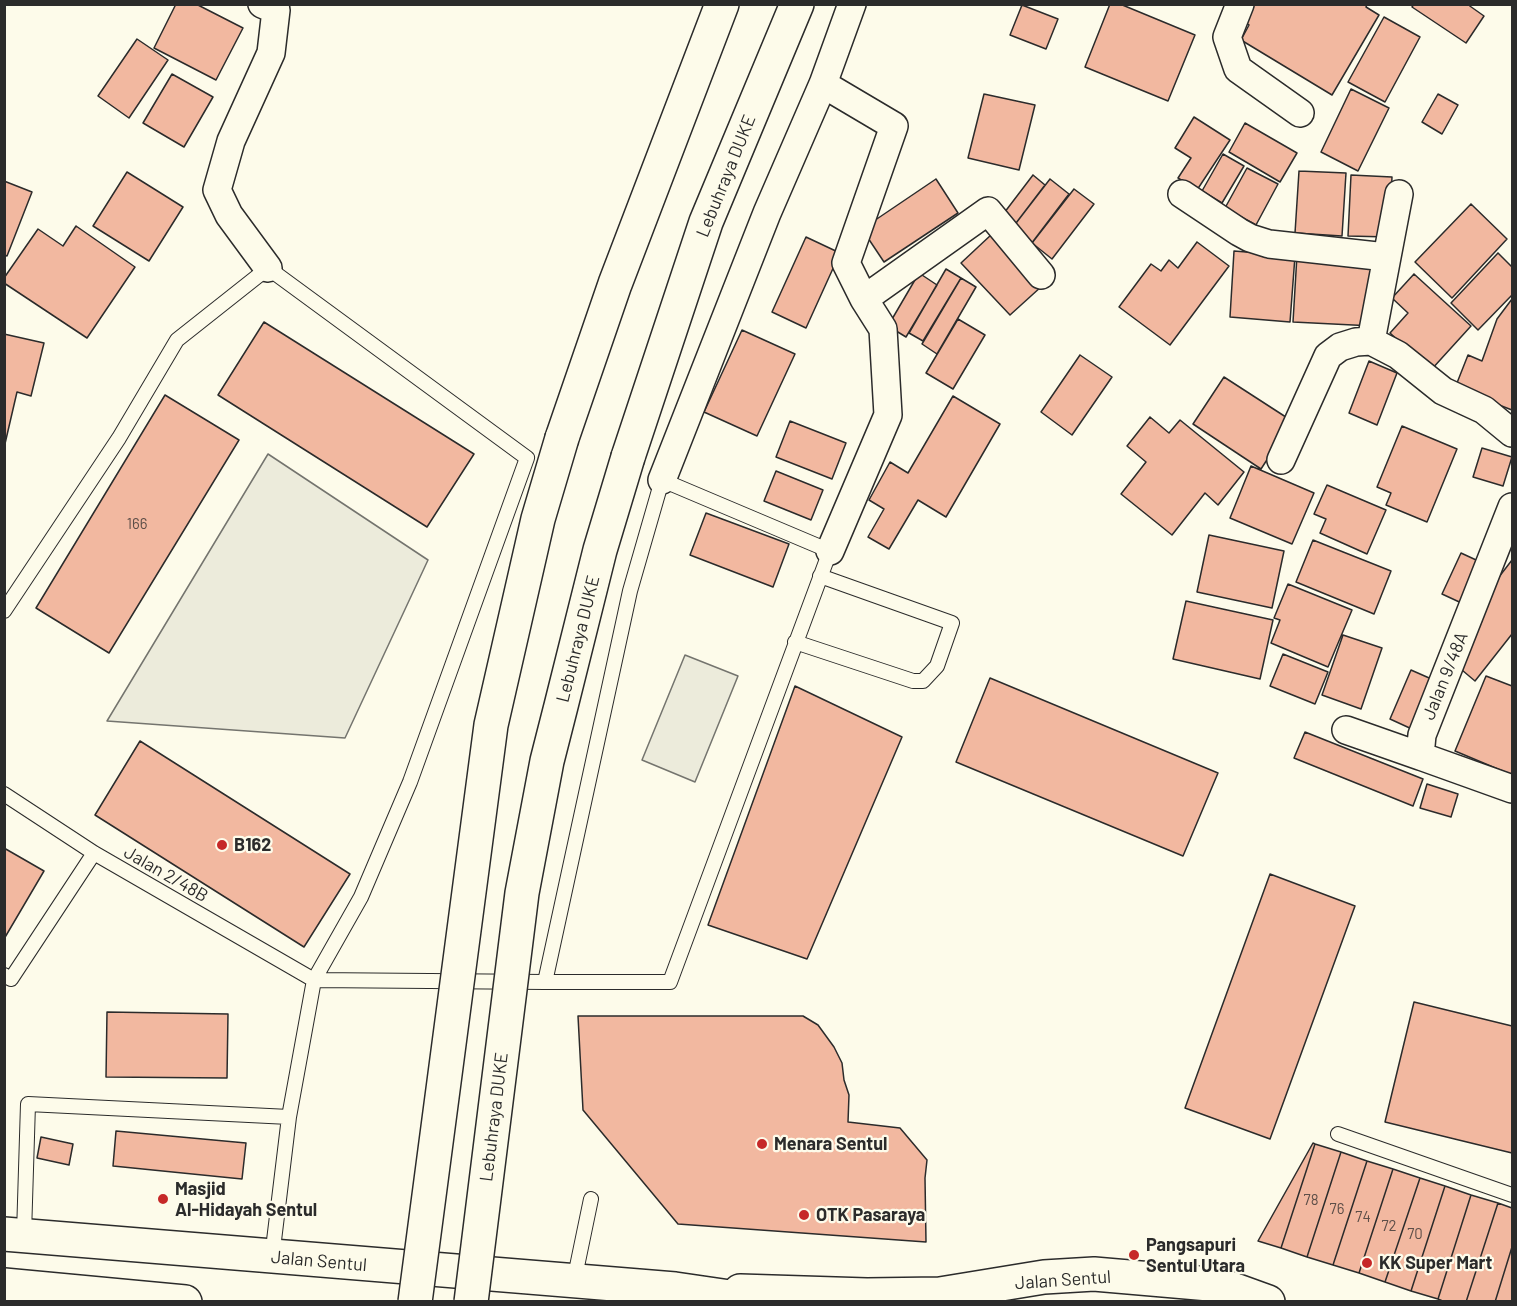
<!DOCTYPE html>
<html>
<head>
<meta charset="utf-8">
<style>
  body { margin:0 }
  #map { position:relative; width:1517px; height:1306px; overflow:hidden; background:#fdfbea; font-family:Barlow,sans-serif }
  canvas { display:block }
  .frame { position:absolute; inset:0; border:6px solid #2b2b2b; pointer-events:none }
</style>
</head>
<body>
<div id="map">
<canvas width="1517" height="1306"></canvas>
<div class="frame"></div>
</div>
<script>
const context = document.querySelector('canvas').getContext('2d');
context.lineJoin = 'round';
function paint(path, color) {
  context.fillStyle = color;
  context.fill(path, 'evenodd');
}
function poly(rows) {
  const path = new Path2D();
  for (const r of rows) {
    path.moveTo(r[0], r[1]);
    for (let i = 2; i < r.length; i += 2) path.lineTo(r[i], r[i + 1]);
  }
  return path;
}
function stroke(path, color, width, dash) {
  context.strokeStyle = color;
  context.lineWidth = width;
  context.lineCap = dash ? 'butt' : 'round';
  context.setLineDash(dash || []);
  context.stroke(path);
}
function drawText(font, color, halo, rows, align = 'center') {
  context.font = font + ' Barlow,sans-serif';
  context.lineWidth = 4.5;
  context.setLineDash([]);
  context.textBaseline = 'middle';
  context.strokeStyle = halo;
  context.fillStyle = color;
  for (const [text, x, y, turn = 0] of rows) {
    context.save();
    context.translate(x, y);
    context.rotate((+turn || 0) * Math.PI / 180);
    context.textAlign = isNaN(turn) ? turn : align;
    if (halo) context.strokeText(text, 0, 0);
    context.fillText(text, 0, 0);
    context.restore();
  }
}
const green = poly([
  [268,454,428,560,345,738,107,721,268,454],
  [685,655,738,676,695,782,642,760,685,655]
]);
paint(green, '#ecebdb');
stroke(green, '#74746e', 1.5);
const building = poly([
  [176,4,196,4,243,28,216,80,154,48,176,4],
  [1110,4,1120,4,1195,35,1168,101,1085,67,1110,4],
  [1252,4,1367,4,1366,7,1379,15,1332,95,1241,40,1249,25,1242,21,1252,4],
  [1414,4,1467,4,1484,16,1466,43,1412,7,1414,4],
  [1022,5,1058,19,1046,49,1010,35,1022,5],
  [1384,17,1420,37,1385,102,1348,82,1384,17],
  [137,39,168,60,129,118,98,96,137,39],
  [172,74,213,97,184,147,143,123,172,74],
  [1351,89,1389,108,1358,171,1321,152,1351,89],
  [984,94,1035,105,1019,170,968,158,984,94],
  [1438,94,1458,105,1442,134,1422,122,1438,94],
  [1194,117,1230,140,1197,190,1178,178,1191,158,1175,148,1194,117],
  [1245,123,1297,153,1280,182,1229,152,1245,123],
  [1223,154,1244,166,1222,203,1202,191,1223,154],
  [1247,168,1278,184,1256,225,1225,208,1247,168],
  [1299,171,1346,173,1342,236,1295,233,1299,171],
  [127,172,183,207,149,261,93,226,127,172],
  [1033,175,1045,185,1013,227,1001,217,1033,175],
  [1351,175,1392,177,1389,237,1348,236,1351,175],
  [936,179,958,213,884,262,862,229,936,179],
  [1050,179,1069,194,1028,248,1013,227,1050,179],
  [4,181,32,192,7,256,4,255,4,181],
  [1074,189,1094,204,1052,259,1032,243,1074,189],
  [1471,204,1507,239,1452,298,1415,262,1471,204],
  [76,226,135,267,87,338,4,283,4,278,38,229,63,246,76,226],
  [992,234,1042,286,1010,315,961,263,992,234],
  [806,237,840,253,806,328,772,312,806,237],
  [1197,242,1229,266,1170,345,1119,307,1151,264,1161,271,1169,260,1178,268,1197,242],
  [1234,251,1295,256,1290,322,1230,317,1234,251],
  [1498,253,1512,267,1512,295,1478,330,1451,303,1498,253],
  [1297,255,1377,259,1373,326,1293,322,1297,255],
  [946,269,961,278,923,341,909,333,946,269],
  [919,273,937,285,906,337,888,326,919,273],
  [1414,274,1471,326,1431,370,1390,333,1408,313,1392,298,1414,274],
  [961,278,976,287,937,354,922,344,961,278],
  [1512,299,1512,410,1455,388,1468,355,1482,361,1497,319,1512,299],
  [958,319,985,335,953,389,926,373,958,319],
  [264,322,474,454,427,527,218,395,264,322],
  [742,330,795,354,757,436,704,412,742,330],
  [4,334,44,343,31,396,17,392,4,448,4,334],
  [1080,355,1112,377,1072,435,1041,412,1080,355],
  [1369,361,1397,373,1377,425,1349,413,1369,361],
  [1224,377,1292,421,1261,469,1193,424,1224,377],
  [165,395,239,440,109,653,36,608,165,395],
  [953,396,1000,424,946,517,918,500,889,549,868,537,884,509,869,500,890,462,908,473,953,396],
  [1150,417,1169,433,1180,420,1244,472,1218,505,1205,493,1172,535,1121,494,1146,462,1127,446,1150,417],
  [790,421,846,443,832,479,776,457,790,421],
  [1402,426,1457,449,1427,522,1386,505,1391,493,1377,487,1402,426],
  [1482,448,1512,457,1503,486,1473,477,1482,448],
  [1251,466,1314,493,1292,544,1230,518,1251,466],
  [776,471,823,490,811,520,764,501,776,471],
  [1327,485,1386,510,1367,554,1320,533,1326,519,1314,514,1327,485],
  [706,513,789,544,773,587,690,555,706,513],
  [1209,535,1284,551,1272,608,1197,592,1209,535],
  [1313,540,1391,571,1374,614,1296,582,1313,540],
  [1461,553,1487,565,1468,606,1442,594,1461,553],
  [1512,560,1512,634,1475,681,1456,665,1464,644,1482,621,1472,612,1512,560],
  [1288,584,1352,610,1328,667,1271,643,1280,620,1274,618,1288,584],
  [1186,601,1273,620,1260,679,1173,659,1186,601],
  [1343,635,1382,648,1361,709,1322,695,1343,635],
  [1283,654,1328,672,1315,704,1270,686,1283,654],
  [1411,670,1436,681,1414,730,1390,719,1411,670],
  [1486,676,1512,686,1512,775,1455,751,1486,676],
  [990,678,1218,773,1183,856,956,762,990,678],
  [795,686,902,737,807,959,708,925,795,686],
  [1305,732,1423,779,1413,806,1294,758,1305,732],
  [140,741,350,874,304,947,95,815,140,741],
  [1427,784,1458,794,1451,817,1420,808,1427,784],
  [4,848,44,871,4,939,4,848],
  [1270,874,1355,906,1270,1139,1185,1108,1270,874],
  [1414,1002,1512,1026,1512,1153,1385,1122,1414,1002],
  [107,1012,228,1014,227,1078,106,1077,107,1012],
  [578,1016,803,1016,818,1025,834,1047,842,1063,844,1080,849,1095,848,1122,900,1128,927,1160,925,1178,926,1242,678,1224,583,1110,578,1016],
  [116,1131,246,1143,242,1179,113,1166,116,1131],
  [41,1137,73,1144,69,1165,37,1158,41,1137],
  [1313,1143,1315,1144,1281,1248,1258,1241,1313,1143],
  [1315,1144,1341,1152,1307,1257,1281,1248,1315,1144],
  [1341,1152,1367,1161,1333,1265,1307,1257,1341,1152],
  [1367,1161,1393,1169,1359,1273,1333,1265,1367,1161],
  [1393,1169,1420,1178,1385,1282,1359,1273,1393,1169],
  [1420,1178,1445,1186,1411,1291,1385,1282,1420,1178],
  [1445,1186,1471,1195,1438,1299,1411,1291,1445,1186],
  [1471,1195,1498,1203,1466,1302,1445,1302,1438,1299,1471,1195],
  [1498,1203,1512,1208,1512,1247,1495,1302,1466,1302,1498,1203],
  [1512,1247,1512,1302,1495,1302,1512,1247]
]);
paint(building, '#f2b8a0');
stroke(building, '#2b2b2b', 1.5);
const service = poly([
  [4,611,119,438,177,340,268,268,527,458,410,782,361,897,314,980,289,1117,272,1257],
  [795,642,913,681,923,681,937,666,952,623,820,576],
  [4,794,94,853,314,980,545,982,670,982,830,551,662,480,630,591,545,982],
  [4,975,11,979,94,853],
  [1338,1134,1512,1195],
  [24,1234,28,1104,289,1117],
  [574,1281,591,1199]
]);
const minor = poly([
  [262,4,276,10,271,53,231,141,217,190,229,215,268,268],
  [1240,4,1227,37,1238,69,1300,113],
  [823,84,894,126,846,263,864,299],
  [1182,194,1239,232,1250,238,1269,244,1386,257],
  [1371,341,1399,194],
  [1281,460,1328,356,1340,347,1356,342,1371,341,1398,355,1443,391,1484,410,1512,433],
  [662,480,767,213,823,84,852,4],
  [1512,507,1422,735,1420,756,1512,789],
  [830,551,888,415,883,329,864,299,988,211,1041,275],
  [1346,730,1420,756]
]);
const primary = poly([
  [4,1234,675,1289,764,1302],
  [4,1285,185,1302],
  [740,1291,867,1295,940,1294,1044,1277,1094,1274,1221,1285,1268,1302]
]);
const motorway = poly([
  [562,438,615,284,722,4],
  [628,457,706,222,797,4]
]);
stroke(service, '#2b2b2b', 16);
stroke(minor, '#2b2b2b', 30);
stroke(primary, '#2b2b2b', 36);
stroke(motorway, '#2b2b2b', 36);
stroke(service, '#fdfbea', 14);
stroke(minor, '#fdfbea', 27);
stroke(primary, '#fdfbea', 33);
stroke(motorway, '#fdfbea', 33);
const motorwayBridge = poly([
  [415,1302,491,725,538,519,562,438],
  [471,1302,522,893,547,761,561,706,600,550,628,457]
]);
stroke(motorwayBridge, '#2b2b2b', 36, []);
stroke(motorwayBridge, '#fdfbea', 33);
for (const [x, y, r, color] of [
  [222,845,6,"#c62828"],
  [762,1144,6,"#c62828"],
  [163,1199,6,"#c62828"],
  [804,1215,6,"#c62828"],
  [1134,1255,6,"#c62828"],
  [1367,1263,6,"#c62828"]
]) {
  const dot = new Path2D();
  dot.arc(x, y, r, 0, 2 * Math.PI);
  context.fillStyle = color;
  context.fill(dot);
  stroke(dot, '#fdfbea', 2);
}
drawText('15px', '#5d4e48', null, [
  ["166",137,524],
  ["78",1311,1200],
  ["76",1337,1209],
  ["74",1363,1217],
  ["72",1389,1226],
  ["70",1415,1234]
]);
drawText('18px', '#2b2b2b', '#fdfbea', [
  ["Lebuhraya DUKE",726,176,-68],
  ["Lebuhraya DUKE",578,639,-76],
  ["Jalan 9/48A",1445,676,-68],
  ["Jalan 2/48B",166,874,30],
  ["Lebuhraya DUKE",494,1117,-83],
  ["Jalan Sentul",319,1261,5],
  ["Jalan Sentul",1063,1280,-4]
]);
drawText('bold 18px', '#2b2b2b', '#fdfbea', [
  ["B162",234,845],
  ["Menara Sentul",774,1144],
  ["Masjid",175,1189],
  ["Al-Hidayah Sentul",175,1210],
  ["OTK Pasaraya",816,1215],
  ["Pangsapuri",1146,1245],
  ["Sentul Utara",1146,1266],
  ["KK Super Mart",1379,1263]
], 'left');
</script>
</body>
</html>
